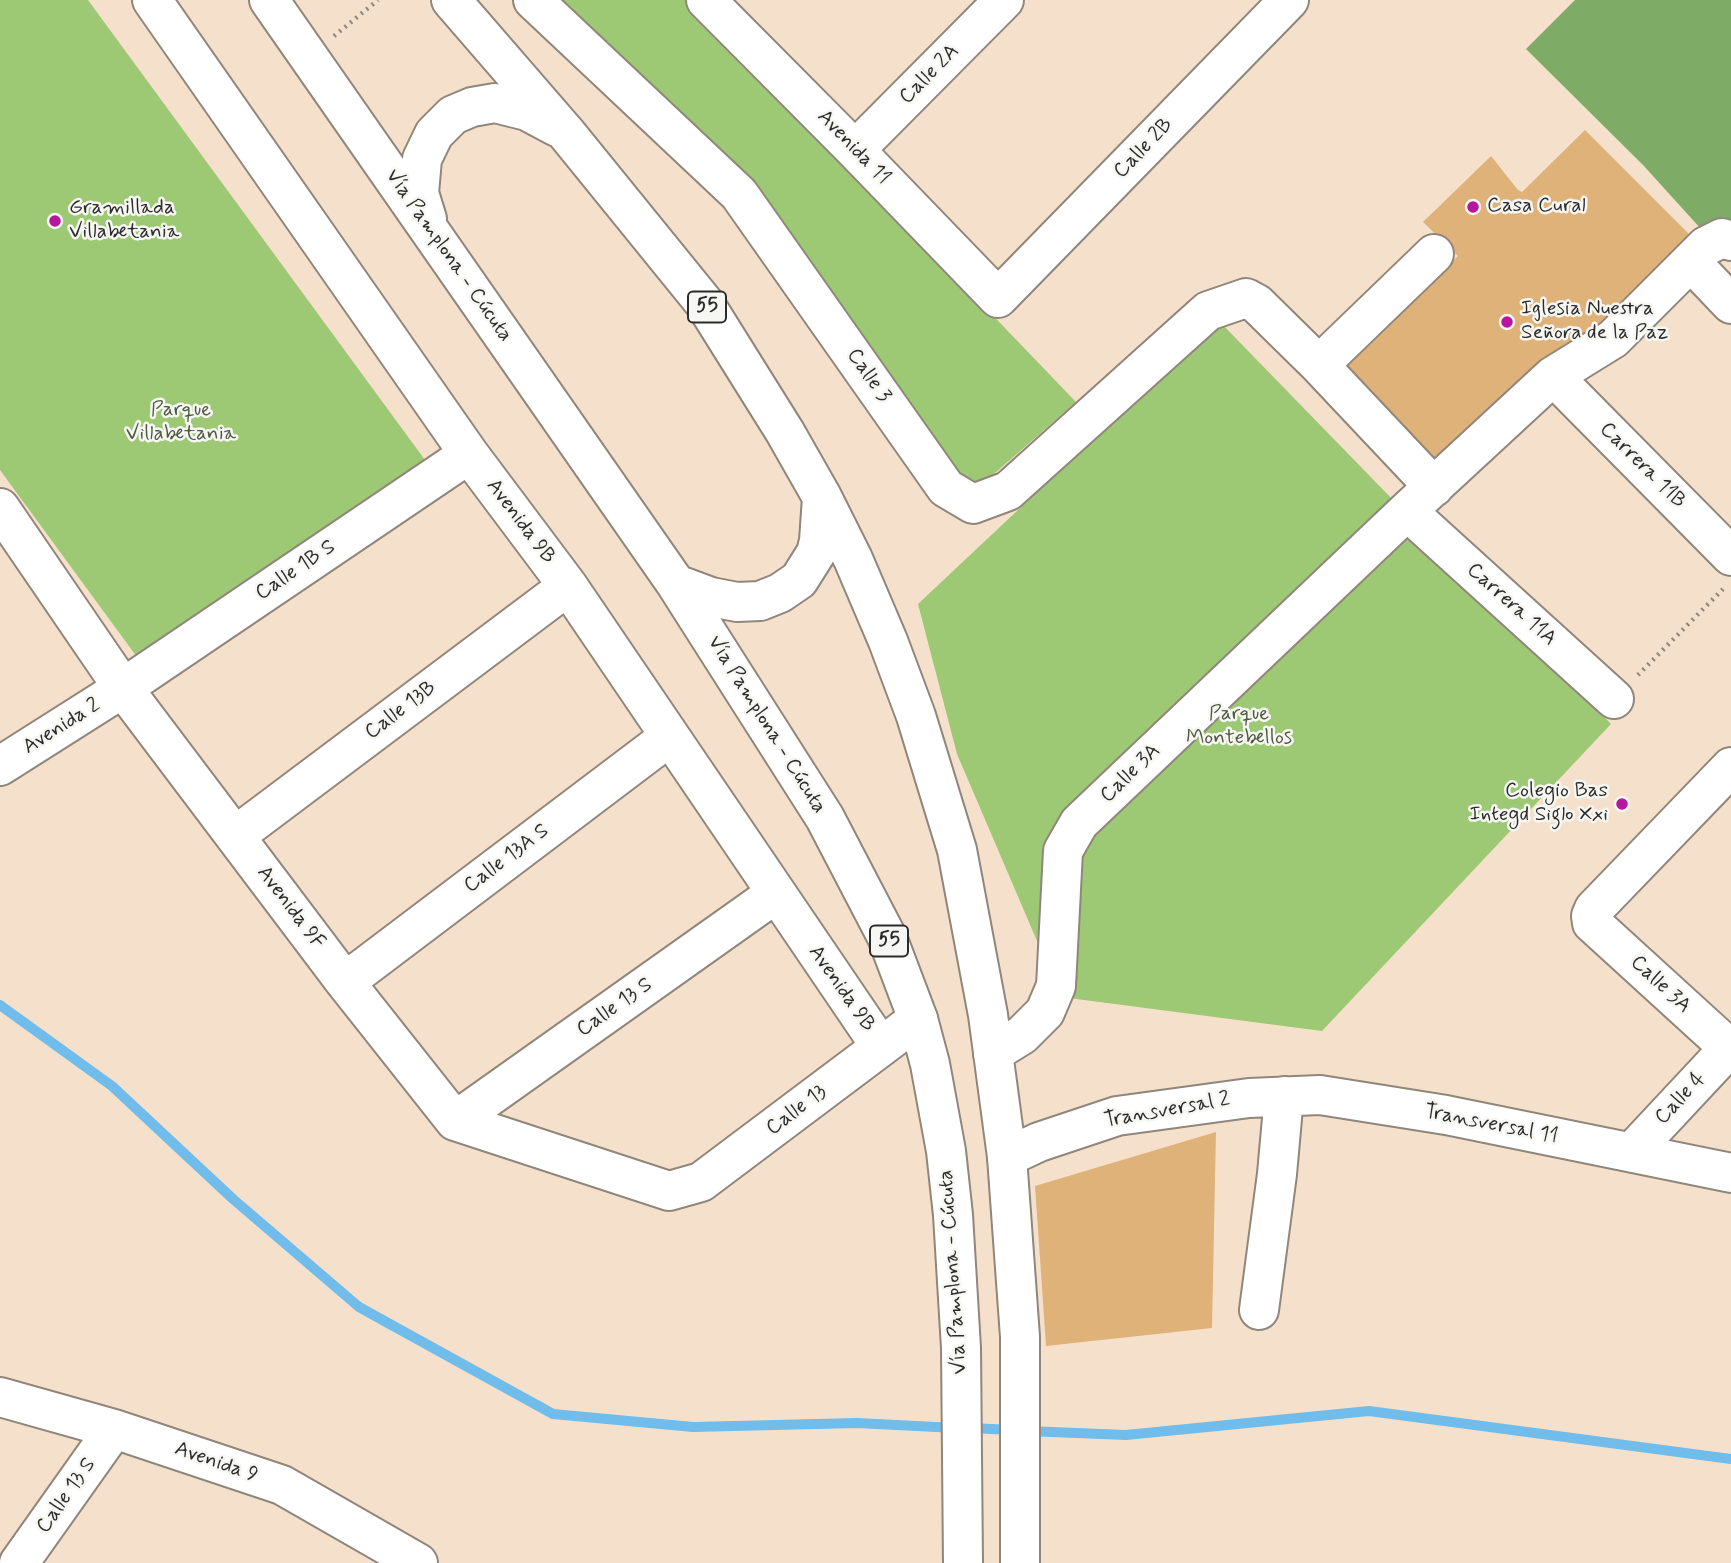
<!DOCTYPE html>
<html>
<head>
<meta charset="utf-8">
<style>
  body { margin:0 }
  canvas { display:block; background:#f5e1cb }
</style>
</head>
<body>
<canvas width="1731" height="1563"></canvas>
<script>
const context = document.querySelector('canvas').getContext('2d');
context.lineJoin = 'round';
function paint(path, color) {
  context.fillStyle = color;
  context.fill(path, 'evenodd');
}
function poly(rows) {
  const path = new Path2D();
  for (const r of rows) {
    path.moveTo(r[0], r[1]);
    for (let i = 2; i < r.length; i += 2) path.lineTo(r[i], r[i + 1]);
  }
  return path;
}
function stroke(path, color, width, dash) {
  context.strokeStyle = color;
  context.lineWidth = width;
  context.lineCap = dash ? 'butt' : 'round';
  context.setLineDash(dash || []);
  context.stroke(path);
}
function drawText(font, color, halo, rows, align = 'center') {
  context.font = font + ' Mynerve,sans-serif';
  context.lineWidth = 5;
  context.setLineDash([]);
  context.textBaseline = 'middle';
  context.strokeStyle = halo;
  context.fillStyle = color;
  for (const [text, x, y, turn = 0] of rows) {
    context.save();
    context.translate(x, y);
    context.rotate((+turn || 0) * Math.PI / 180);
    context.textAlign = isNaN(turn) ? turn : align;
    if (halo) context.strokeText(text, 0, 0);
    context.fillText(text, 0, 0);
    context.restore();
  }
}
paint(poly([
  [0,0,88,0,436,475,145,668,0,470],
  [558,0,690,0,1076,402,971,494],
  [1219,321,1611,724,1322,1031,1061,997,957,754,918,604]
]), '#9dc874');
paint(poly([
  [1575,0,1731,0,1731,262,1643,165,1526,49]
]), '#7eac66');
stroke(poly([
  [0,1005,112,1086,233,1199,359,1307,553,1414,693,1427,857,1423,956,1428],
  [971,1428,1012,1430],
  [1027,1431,1126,1435,1369,1411,1731,1459]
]), '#70bcea', 10);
paint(poly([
  [1585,130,1691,236,1440,480,1335,378,1458,256,1423,222,1491,156,1518,190,1522,192],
  [1216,1132,1212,1328,1046,1346,1035,1186]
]), '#dfb27a');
const minor = poly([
  [152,0,469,454,568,586,881,1047],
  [533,0,739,194,946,488,973,504,1008,491,1208,311,1246,298,1257,304,1319,365,1434,487],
  [706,0,855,150,998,298,1289,0],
  [855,150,1004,0],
  [1691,262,1731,304],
  [1319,365,1434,254],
  [1553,376,1731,556],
  [0,508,123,688,345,982,455,1121,669,1191,701,1182,918,1019],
  [1407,511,1614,699],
  [0,766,123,688,469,454],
  [235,836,568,586],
  [345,982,669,737],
  [1729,1048,1592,923,1591,916,1594,909,1731,767],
  [993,1053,1022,1035,1045,1012,1056,986,1063,851,1079,823,1407,511,1553,376,1613,339,1706,246,1722,238,1731,241],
  [455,1121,775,894],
  [1632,1152,1731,1046],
  [1007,1157,1039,1142,1117,1116,1249,1098,1320,1095,1446,1115,1731,1173],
  [1259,1310,1277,1174,1284,1096],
  [0,1397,114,1429,282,1485,418,1563],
  [19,1563,114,1429]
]);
const highway = poly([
  [269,0,676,584,825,818,887,937,918,1019,930,1064,946,1151,953,1215,961,1348,963,1563],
  [451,0,567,134,705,304,785,432,822,497,853,559,888,641,916,716,957,850,988,1015,1007,1157,1020,1337,1020,1563],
  [427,219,419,193,422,159,434,134,453,115,472,107,495,103,527,111,557,127],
  [676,584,711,597,737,602,760,601,780,593,799,580,816,553,819,541,822,497]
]);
stroke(minor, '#90867b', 42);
stroke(highway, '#90867b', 42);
stroke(poly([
  [334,36,378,0],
  [1638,675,1723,589]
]), '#90867b', 4.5, [2, 5]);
stroke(minor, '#fff', 38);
stroke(highway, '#fff', 38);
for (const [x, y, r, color] of [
  [1473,207,7,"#b5179e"],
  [55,221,7,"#b5179e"],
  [1507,322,7,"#b5179e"],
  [1622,804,7,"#b5179e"]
]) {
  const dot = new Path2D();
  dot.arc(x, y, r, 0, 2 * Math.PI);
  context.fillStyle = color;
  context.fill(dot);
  stroke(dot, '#f6f6f2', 2.5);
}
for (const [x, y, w] of [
  [707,307,38],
  [889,941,38]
]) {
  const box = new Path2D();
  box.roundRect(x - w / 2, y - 15.5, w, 31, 5);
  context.fillStyle = '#f6f6f2';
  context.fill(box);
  stroke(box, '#2b2b2b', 2);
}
drawText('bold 19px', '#2b2b2b', null, [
  ["55",707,307],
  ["55",889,941]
]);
drawText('21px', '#2b2b2b', '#f6f6f2', [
  ["Calle 2A",930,75,-45],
  ["Avenida 11",853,148,46],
  ["Calle 2B",1144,149,-46],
  ["Vía Pamplona - Cúcuta",448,256,55],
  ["Calle 3",868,376,55],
  ["Carrera 11B",1642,466,45],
  ["Avenida 9B",520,522,53],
  ["Calle 1B S",296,571,-34],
  ["Carrera 11A",1511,605,42],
  ["Calle 13B",401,711,-37],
  ["Vía Pamplona - Cúcuta",766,725,58],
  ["Avenida 2",62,727,-32],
  ["Calle 3A",1131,774,-44],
  ["Calle 13A S",507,859,-37],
  ["Avenida 9F",290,908,53],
  ["Calle 3A",1660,985,43],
  ["Avenida 9B",841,989,55],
  ["Calle 13 S",615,1008,-35],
  ["Calle 4",1681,1099,-47],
  ["Calle 13",797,1111,-37],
  ["Transversal 2",1167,1111,-10],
  ["Transversal 11",1491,1125,11],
  ["Vía Pamplona - Cúcuta",954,1272,-94],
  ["Avenida 9",216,1463,19],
  ["Calle 13 S",67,1496,-55]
]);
drawText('21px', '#2b2b2b', '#f6f6f2', [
  ["Casa Cural",1487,207],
  ["Gramillada",69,209],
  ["Villabetania",69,233],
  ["Iglesia Nuestra",1521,310],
  ["Señora de la Paz",1521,334],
  ["Colegio Bas",1608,792,"right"],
  ["Integd Siglo Xxi",1608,816,"right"]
], 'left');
drawText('21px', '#4d5a41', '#f6f6f2', [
  ["Parque",181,411],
  ["Villabetania",181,435],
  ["Parque",1239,715],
  ["Montebellos",1239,739]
]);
</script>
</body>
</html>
